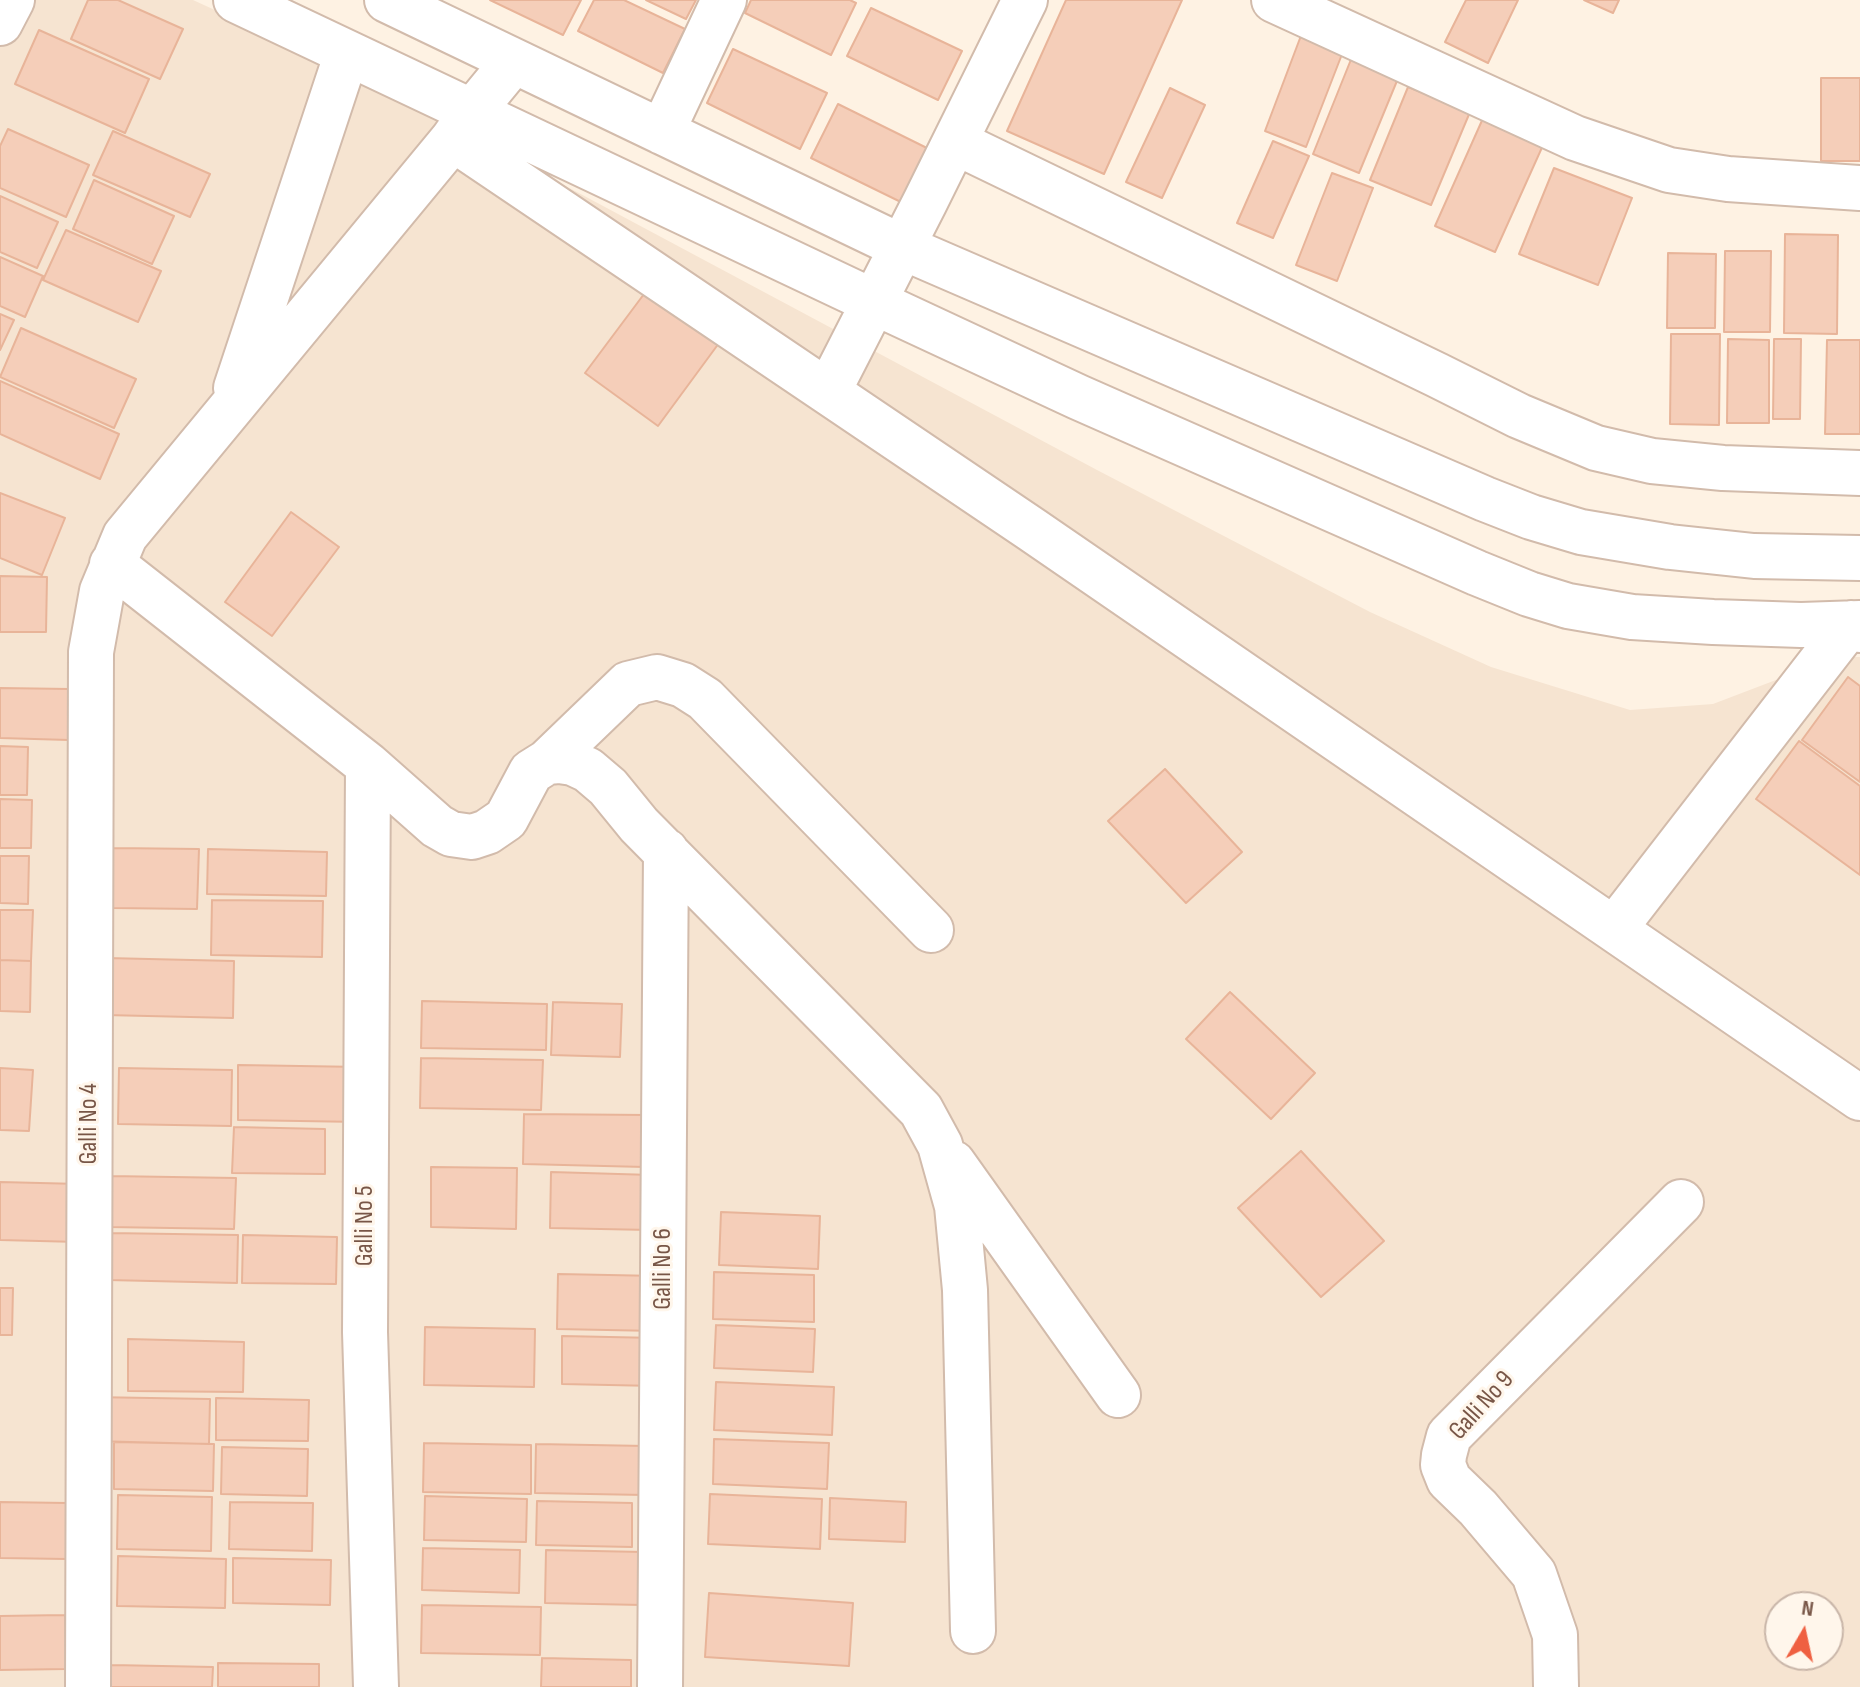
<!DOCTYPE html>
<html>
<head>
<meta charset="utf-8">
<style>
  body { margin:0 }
  #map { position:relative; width:1860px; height:1687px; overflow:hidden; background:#fef2e3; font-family:"Sofia Sans Condensed",sans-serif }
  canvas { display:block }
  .north { position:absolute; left:1764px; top:1591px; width:80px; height:80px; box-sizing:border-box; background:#fff6eb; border:2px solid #c9b6a9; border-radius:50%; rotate:9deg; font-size:22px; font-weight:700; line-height:32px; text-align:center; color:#785647 }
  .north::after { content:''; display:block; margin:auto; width:28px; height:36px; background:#ef6041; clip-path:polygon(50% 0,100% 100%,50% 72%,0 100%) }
</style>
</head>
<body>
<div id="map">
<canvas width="1860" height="1687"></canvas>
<div class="north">N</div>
</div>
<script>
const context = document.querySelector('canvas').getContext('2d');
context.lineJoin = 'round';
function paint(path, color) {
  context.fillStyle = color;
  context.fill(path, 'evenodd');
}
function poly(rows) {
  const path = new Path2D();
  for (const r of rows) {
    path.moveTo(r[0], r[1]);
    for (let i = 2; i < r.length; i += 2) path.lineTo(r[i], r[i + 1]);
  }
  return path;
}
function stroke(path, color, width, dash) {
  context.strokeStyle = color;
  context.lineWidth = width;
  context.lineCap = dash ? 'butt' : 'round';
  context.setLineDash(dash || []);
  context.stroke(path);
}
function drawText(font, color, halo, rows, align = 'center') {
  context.font = font + ' "Sofia Sans Condensed",sans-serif';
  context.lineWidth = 6;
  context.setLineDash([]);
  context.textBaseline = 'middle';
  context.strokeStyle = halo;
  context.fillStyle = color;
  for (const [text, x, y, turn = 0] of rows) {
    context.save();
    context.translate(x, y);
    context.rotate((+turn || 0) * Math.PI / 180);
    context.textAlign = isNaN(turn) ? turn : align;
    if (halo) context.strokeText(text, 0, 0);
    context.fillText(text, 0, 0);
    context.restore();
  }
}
paint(poly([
  [0,0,193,0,300,49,444,121,1097,470,1370,612,1491,667,1630,710,1713,704,1789,675,1850,657,1860,657,1860,1687,0,1687],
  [1780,1607,1828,1607,1828,1655,1780,1655]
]), '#f6e4d1');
const building = poly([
  [88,0,118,0,183,29,160,79,71,39,88,0],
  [490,0,581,0,563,35,490,0],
  [594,0,624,0,685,29,663,73,578,31,594,0],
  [646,0,696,0,686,19,646,0],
  [751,0,850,0,856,3,831,55,745,13,751,0],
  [1066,0,1182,0,1104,174,1007,131,1066,0],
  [1466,0,1518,0,1488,63,1445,42,1466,0],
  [1584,0,1619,0,1613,13,1584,0],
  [871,8,962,51,938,100,847,56,871,8],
  [39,30,149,79,125,133,15,84,39,30],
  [1302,33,1344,49,1306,147,1265,131,1302,33],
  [733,49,827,93,800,149,707,103,733,49],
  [1352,57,1399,76,1359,173,1313,154,1352,57],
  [1821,78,1860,78,1860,161,1821,161,1821,78],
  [1408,87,1470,112,1431,205,1370,180,1408,87],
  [1170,88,1205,105,1162,198,1126,182,1170,88],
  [838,104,935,152,909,206,811,158,838,104],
  [1484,116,1544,143,1495,252,1435,226,1484,116],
  [8,129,89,165,66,217,0,188,0,146,8,129],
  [113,131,210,174,190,217,93,175,113,131],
  [1273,141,1309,156,1273,238,1237,223,1273,141],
  [1554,168,1632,198,1598,285,1519,254,1554,168],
  [1332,173,1373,188,1337,281,1296,265,1332,173],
  [94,180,174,216,152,264,73,229,94,180],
  [0,196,58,222,37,268,0,252,0,196],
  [66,230,161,271,138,322,43,280,66,230],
  [1785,234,1838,235,1837,334,1784,333,1785,234],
  [1725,251,1771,251,1770,332,1724,332,1725,251],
  [1668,253,1716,254,1715,328,1667,328,1668,253],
  [0,257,43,276,25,317,0,306,0,257],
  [650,286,722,339,658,426,585,373,650,286],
  [0,314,14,320,0,350,0,314],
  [21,328,136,379,114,428,0,377,21,328],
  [1671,334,1720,334,1719,425,1670,424,1671,334],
  [1728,339,1769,340,1769,423,1727,423,1728,339],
  [1774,339,1801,339,1800,419,1773,419,1774,339],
  [1827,340,1860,340,1860,434,1825,434,1827,340],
  [0,381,119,434,100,479,0,434,0,381],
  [0,493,65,518,42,575,0,558,0,493],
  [291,512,339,547,272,636,225,602,291,512],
  [0,576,47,577,46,632,0,632,0,576],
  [1848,677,1860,686,1860,782,1802,740,1848,677],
  [0,688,69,689,69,740,0,738,0,688],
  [1799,741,1860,786,1860,875,1756,799,1799,741],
  [0,746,28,747,27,795,0,795,0,746],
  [1165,769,1242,852,1186,903,1108,821,1165,769],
  [0,799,32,800,31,848,0,848,0,799],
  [113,848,199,849,197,909,112,908,113,848],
  [208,849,327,852,326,896,207,894,208,849],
  [0,856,29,856,28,904,0,903,0,856],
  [212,900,323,901,322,957,211,955,212,900],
  [0,910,33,910,31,961,0,960,0,910],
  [106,958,234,961,233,1018,105,1015,106,958],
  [0,960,31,961,30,1012,0,1011,0,960],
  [1230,992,1315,1073,1271,1119,1186,1039,1230,992],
  [422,1001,547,1004,546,1050,421,1048,422,1001],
  [553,1002,622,1004,620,1057,551,1055,553,1002],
  [421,1058,543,1060,541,1110,420,1108,421,1058],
  [238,1065,362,1067,361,1122,238,1120,238,1065],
  [0,1068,33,1070,29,1131,0,1130,0,1068],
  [119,1068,232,1070,231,1126,118,1124,119,1068],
  [524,1114,647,1115,645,1167,523,1164,524,1114],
  [234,1127,325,1129,325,1174,232,1173,234,1127],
  [1301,1151,1384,1241,1321,1297,1238,1208,1301,1151],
  [431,1167,517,1168,516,1229,431,1227,431,1167],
  [551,1172,652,1175,651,1230,550,1228,551,1172],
  [109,1176,236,1178,234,1229,108,1227,109,1176],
  [0,1182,80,1184,79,1242,0,1240,0,1182],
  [721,1212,820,1216,818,1269,719,1265,721,1212],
  [109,1233,238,1235,237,1283,108,1280,109,1233],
  [243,1235,337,1237,336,1284,242,1283,243,1235],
  [714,1272,814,1275,814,1322,713,1319,714,1272],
  [558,1274,659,1276,657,1331,557,1329,558,1274],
  [0,1288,13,1288,12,1335,0,1335,0,1288],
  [716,1325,815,1329,813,1372,714,1368,716,1325],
  [425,1327,535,1329,534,1387,424,1385,425,1327],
  [562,1336,657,1338,656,1386,562,1384,562,1336],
  [128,1339,244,1342,243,1392,128,1391,128,1339],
  [716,1382,834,1387,832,1435,714,1430,716,1382],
  [91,1397,210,1399,209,1444,91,1441,91,1397],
  [216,1398,309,1400,308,1441,216,1440,216,1398],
  [714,1439,829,1443,827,1489,713,1484,714,1439],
  [114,1442,214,1444,213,1491,114,1489,114,1442],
  [424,1443,531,1445,531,1494,423,1492,424,1443],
  [536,1444,646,1446,645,1495,535,1493,536,1444],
  [222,1447,308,1449,307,1496,221,1494,222,1447],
  [710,1494,822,1499,820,1549,708,1544,710,1494],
  [118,1495,212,1497,211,1551,117,1549,118,1495],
  [425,1496,527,1499,526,1542,424,1540,425,1496],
  [830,1498,906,1502,905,1542,829,1539,830,1498],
  [537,1501,632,1503,632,1547,536,1545,537,1501],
  [0,1502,67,1503,66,1559,0,1558,0,1502],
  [230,1502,313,1503,312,1551,229,1549,230,1502],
  [423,1548,520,1550,519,1593,422,1590,423,1548],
  [546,1550,643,1552,642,1605,545,1603,546,1550],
  [118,1556,226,1559,225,1608,117,1606,118,1556],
  [233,1558,331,1560,330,1605,233,1603,233,1558],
  [709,1593,853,1603,849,1666,705,1657,709,1593],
  [422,1605,541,1607,540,1655,421,1653,422,1605],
  [65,1615,66,1669,0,1670,0,1616,65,1615],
  [542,1658,631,1660,631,1687,541,1687,542,1658],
  [218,1663,319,1664,319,1687,218,1687,218,1663],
  [111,1665,213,1667,212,1687,110,1687,111,1665]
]);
paint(building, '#f5ceb9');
stroke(building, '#e8b499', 2);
const minor = poly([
  [236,0,874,302,1078,397,1477,573,1529,594,1568,606,1632,617,1713,622,1801,625,1860,623],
  [387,0,902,247,1485,499,1531,517,1581,532,1670,547,1754,556,1860,558],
  [1274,0,1575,138,1669,170,1728,179,1860,188],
  [0,23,12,0],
  [662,132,724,0],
  [453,139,1031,529,1860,1098],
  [955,142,1437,375,1519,416,1596,448,1652,461,1723,468,1860,473],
  [236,388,347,53],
  [828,392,925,202,1025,0],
  [112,564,368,765,437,826,451,834,472,837,487,832,506,819,531,772,547,762,559,761,573,763,588,770,608,787,639,825,921,1110,940,1145,957,1206,965,1290,973,1631],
  [547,762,628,684,657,677,683,685,705,699,931,930],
  [368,765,365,1332,376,1687],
  [1614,929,1851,623,1860,630],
  [953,1163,1118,1395],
  [88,1687,91,652,102,591,125,536,453,139,472,112,514,61],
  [660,1687,666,851],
  [1556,1687,1555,1635,1534,1574,1478,1508,1449,1480,1443,1465,1444,1455,1449,1436,1681,1202]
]);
stroke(minor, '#d2bbab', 48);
stroke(minor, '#fff', 44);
drawText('26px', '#785647', '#fff6eb', [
  ["Galli No 4",89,1124,-90],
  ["Galli No 5",365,1226,-90],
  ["Galli No 6",663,1269,-90],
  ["Galli No 9",1482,1406,-48]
]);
</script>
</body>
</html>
